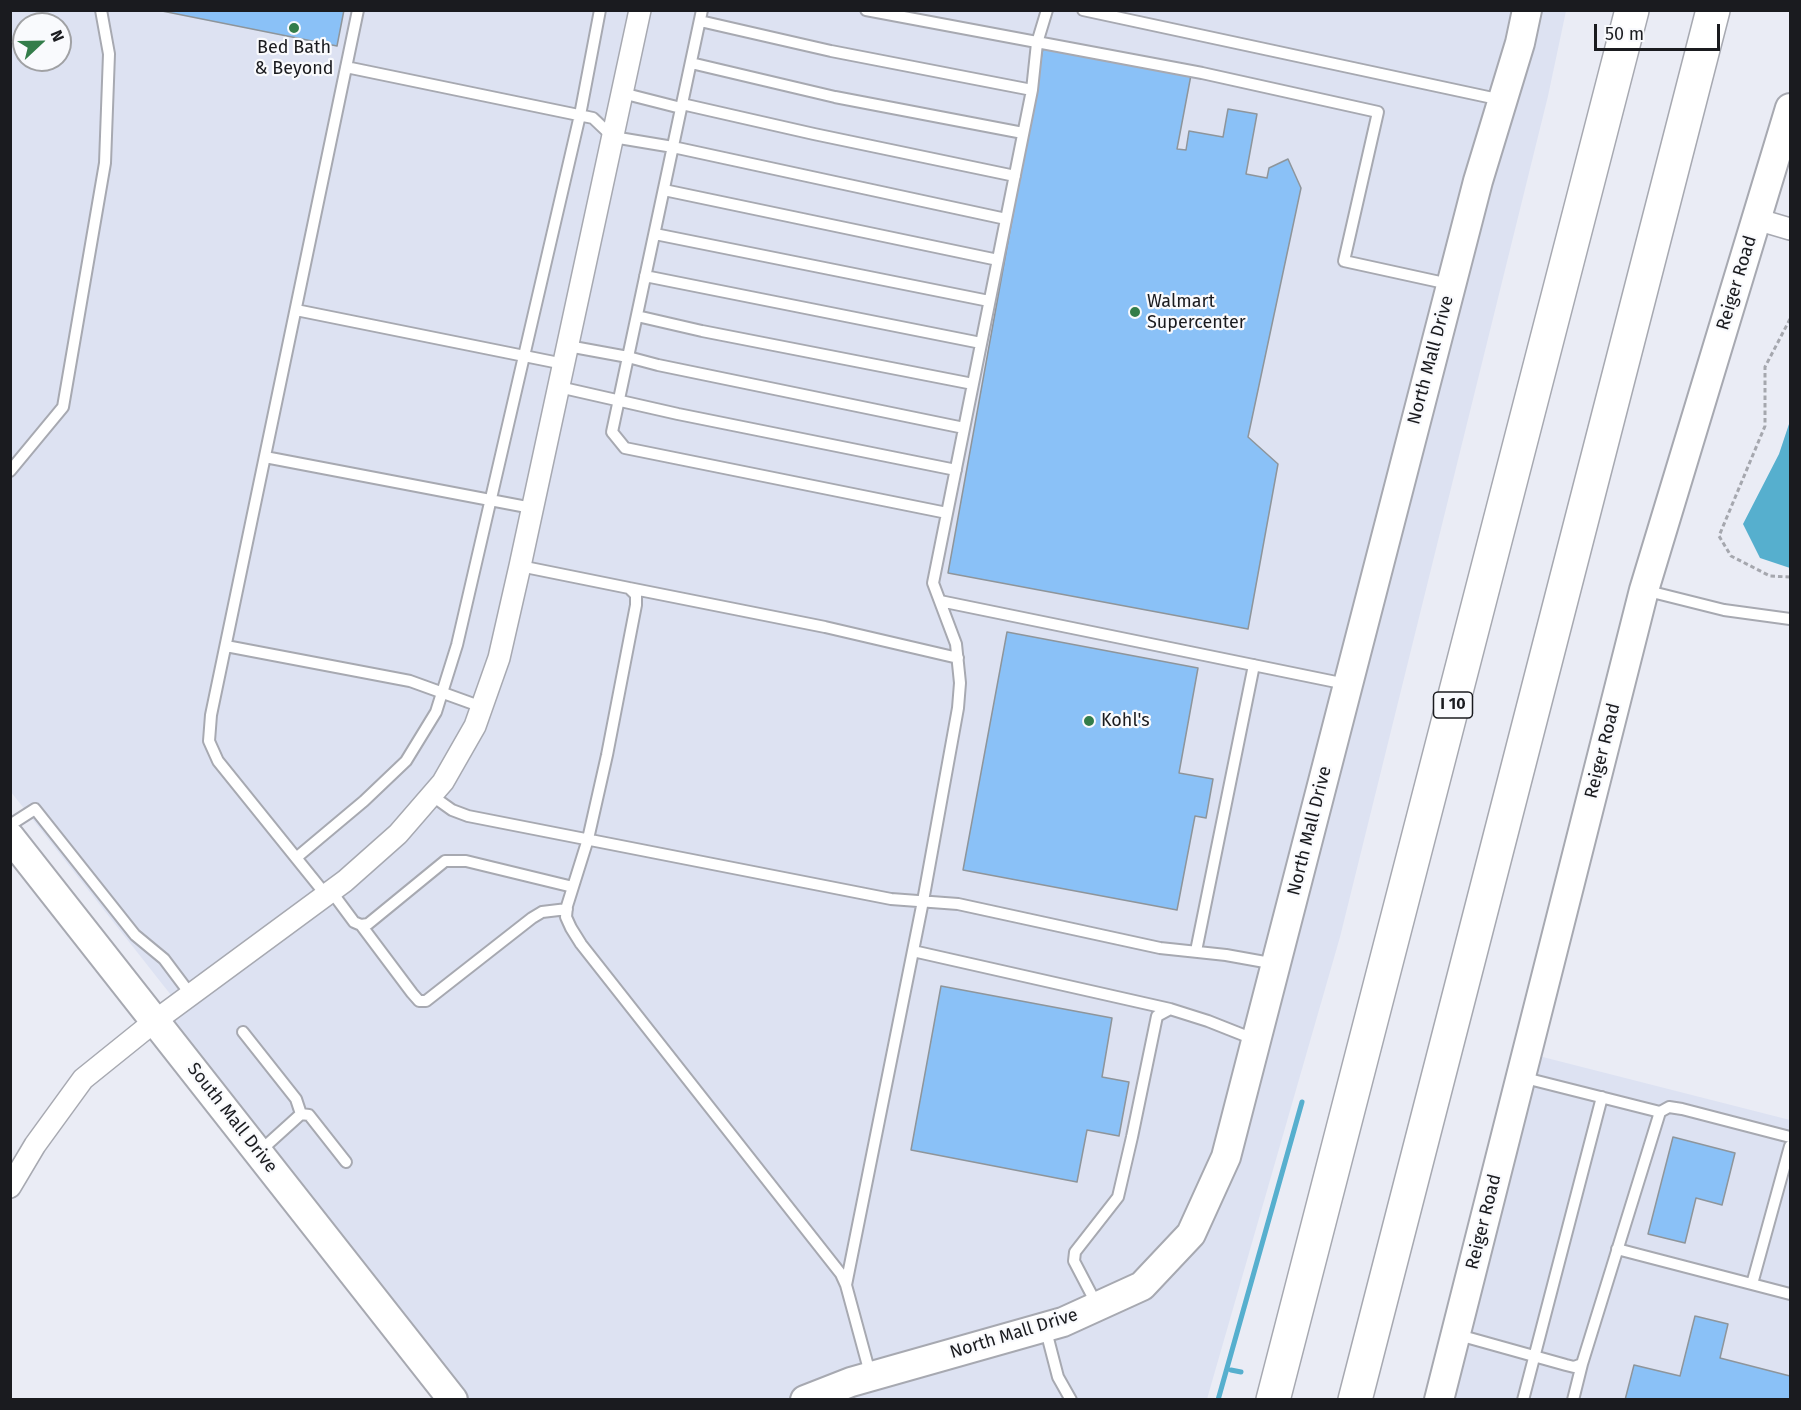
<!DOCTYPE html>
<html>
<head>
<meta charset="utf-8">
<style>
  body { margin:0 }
  #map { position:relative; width:1801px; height:1410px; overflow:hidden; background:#eaecf5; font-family:"Fira Sans",sans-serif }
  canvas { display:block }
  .frame { position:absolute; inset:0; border:12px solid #1a1b1f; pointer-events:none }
  .north { position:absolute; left:12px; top:12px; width:60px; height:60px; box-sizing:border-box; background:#f9fafd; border:2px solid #a0a1a4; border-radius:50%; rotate:68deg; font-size:16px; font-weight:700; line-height:24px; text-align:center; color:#1a1b1f }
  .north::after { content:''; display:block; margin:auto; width:21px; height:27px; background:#337d4a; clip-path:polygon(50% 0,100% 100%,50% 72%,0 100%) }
  .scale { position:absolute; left:1594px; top:24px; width:126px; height:27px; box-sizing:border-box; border:3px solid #1a1b1f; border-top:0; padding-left:8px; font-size:18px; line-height:21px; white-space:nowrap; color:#1a1b1f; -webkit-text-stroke:4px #f9fafd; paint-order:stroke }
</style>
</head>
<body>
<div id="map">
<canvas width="1801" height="1410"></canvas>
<div class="frame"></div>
<div class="north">N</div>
<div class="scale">50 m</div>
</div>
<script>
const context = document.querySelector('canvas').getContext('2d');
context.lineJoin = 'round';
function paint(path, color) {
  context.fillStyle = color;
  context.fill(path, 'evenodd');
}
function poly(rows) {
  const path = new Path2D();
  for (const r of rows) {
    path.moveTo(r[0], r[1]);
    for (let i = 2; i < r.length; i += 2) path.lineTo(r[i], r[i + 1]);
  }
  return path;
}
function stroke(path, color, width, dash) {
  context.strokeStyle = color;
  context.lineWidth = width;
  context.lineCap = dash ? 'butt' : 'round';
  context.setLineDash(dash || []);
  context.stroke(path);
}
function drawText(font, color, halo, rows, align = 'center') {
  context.font = font + ' "Fira Sans",sans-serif';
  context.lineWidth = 4.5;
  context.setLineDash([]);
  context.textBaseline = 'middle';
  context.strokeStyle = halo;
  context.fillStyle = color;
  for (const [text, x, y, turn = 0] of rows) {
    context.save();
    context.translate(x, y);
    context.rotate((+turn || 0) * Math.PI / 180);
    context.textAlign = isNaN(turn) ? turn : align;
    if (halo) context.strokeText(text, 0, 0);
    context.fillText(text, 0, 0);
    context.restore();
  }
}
paint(poly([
  [11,11,1566,11,1548,96,1340,937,1207,1399,453,1399,155,1021,178,1004,11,792],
  [24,24,60,24,60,60,24,60],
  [1527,1053,1790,1120,1790,1399,1439,1400]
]), '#dde2f2');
paint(poly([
  [1790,421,1790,568,1760,558,1743,524,1779,454]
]), '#56afce');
stroke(poly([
  [1231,1370,1241,1372],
  [1218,1400,1302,1102]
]), '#56afce', 5);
const building = poly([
  [157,10,344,10,337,46,157,10],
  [1043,48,1191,75,1177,149,1186,150,1189,131,1223,137,1228,109,1257,114,1246,174,1267,178,1269,168,1288,159,1301,188,1248,437,1278,464,1248,629,948,573,1043,48],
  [1007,632,1198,668,1179,773,1213,779,1206,818,1195,816,1177,910,963,870,1007,632],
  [941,986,1112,1018,1102,1077,1129,1082,1119,1136,1087,1130,1077,1182,911,1150,941,986],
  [1673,1137,1735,1153,1722,1205,1696,1198,1685,1243,1648,1234,1673,1137],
  [1695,1316,1728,1324,1720,1358,1790,1376,1790,1400,1625,1400,1634,1365,1680,1376,1695,1316]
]);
paint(building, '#8ac1f7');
stroke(building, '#8e959b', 1.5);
const lane = poly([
  [702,10,612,432,625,448,947,513],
  [866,10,1202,73,1378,112,1344,261,1449,284],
  [1083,10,1502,100],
  [700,21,831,51,1032,90],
  [691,63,835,97,1023,133],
  [346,67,593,118,613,137,673,147,1006,219],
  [622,93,681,108],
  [682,104,814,134,1015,176],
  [664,190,998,260],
  [655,234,989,301],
  [645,276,981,343],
  [296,310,564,364],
  [637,316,702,331,973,384],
  [568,346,628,357,658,365,964,428],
  [559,387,678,414,956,470],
  [265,457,532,508],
  [10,471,63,407,105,163,109,54,101,10],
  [520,566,629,588,636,595,636,605,607,755,588,839,567,906,566,917,571,928,581,944,841,1274,846,1285,871,1377],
  [629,588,825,627,958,658],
  [1644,590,1724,610,1790,619],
  [940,601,1346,684],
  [226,646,410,681,482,707],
  [431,795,452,810,468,816,891,899,958,904,1160,948,1226,955,1276,964],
  [10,825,35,809,135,935,164,959,191,995],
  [296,858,364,801,406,761,436,712,457,645,524,356,580,115,600,10],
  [331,891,354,922,361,925,368,924,445,861,466,861,573,887],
  [326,895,218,761,209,741,211,715,358,10],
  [361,925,412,993,419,1001,426,1001,532,918,542,912,567,909],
  [913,951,1170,1009],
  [1196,951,1254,665],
  [243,1032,296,1099,301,1114,259,1152],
  [1521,1077,1660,1112],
  [301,1114,309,1115,346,1162],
  [1617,1249,1790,1294],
  [1752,1284,1790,1146],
  [846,1285,923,901,958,708,960,683,956,644,933,583,1032,90,1037,43,1047,10],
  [1097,1305,1074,1261,1075,1252,1118,1197,1132,1137,1157,1016,1170,1009,1208,1021,1256,1040],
  [1045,1327,1058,1377,1071,1400],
  [1455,1334,1566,1365,1574,1367,1582,1364,1660,1112,1669,1107,1682,1109,1790,1137],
  [1523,1400,1602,1097],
  [1573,1400,1582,1364]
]);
const street = poly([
  [1756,219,1790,229],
  [10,1187,35,1145,83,1079,155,1021,345,881,398,834,443,782,475,726,499,658,520,566,640,10]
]);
const secondary = poly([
  [10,837,453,1400],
  [805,1400,851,1382,1063,1322,1142,1286,1191,1234,1226,1157,1478,181,1520,43,1527,10],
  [1439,1400,1644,590,1790,108]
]);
const highway = poly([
  [1273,1400,1632,10],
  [1355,1400,1713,10]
]);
stroke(lane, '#a7a9b1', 14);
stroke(street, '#a7a9b1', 24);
stroke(secondary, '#a7a9b1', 32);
stroke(highway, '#a7a9b1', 36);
stroke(poly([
  [1790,319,1765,367,1765,426,1719,536,1731,556,1770,576,1790,577]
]), '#a5a7ae', 3, [4.5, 3]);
stroke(lane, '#fff', 10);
stroke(street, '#fff', 21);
stroke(secondary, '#fff', 28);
stroke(highway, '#fff', 33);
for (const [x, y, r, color] of [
  [294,28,6,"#337d4a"],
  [1135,312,6,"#337d4a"],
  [1089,721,6,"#337d4a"]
]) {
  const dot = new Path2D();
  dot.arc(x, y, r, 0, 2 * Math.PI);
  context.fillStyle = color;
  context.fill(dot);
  stroke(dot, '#f9fafd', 2);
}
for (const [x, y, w] of [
  [1453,705,39]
]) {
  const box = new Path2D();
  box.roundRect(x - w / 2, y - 13, w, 26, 4.5);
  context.fillStyle = '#f9fafd';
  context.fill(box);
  stroke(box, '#1a1b1f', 1.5);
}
drawText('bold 16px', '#1a1b1f', null, [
  ["I 10",1453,705]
]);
drawText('18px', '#1a1b1f', '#f9fafd', [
  ["Bed Bath",294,48,"center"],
  ["& Beyond",294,69,"center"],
  ["Walmart",1147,302],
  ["Supercenter",1147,323],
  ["Kohl's",1101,721]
], 'left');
drawText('18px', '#1a1b1f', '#f9fafd', [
  ["Reiger Road",1737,283,-73],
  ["North Mall Drive",1431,360,-75],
  ["Reiger Road",1603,751,-76],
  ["North Mall Drive",1310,831,-76],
  ["South Mall Drive",232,1118,52],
  ["Reiger Road",1484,1222,-76],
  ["North Mall Drive",1014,1334,-17]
]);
</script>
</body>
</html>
